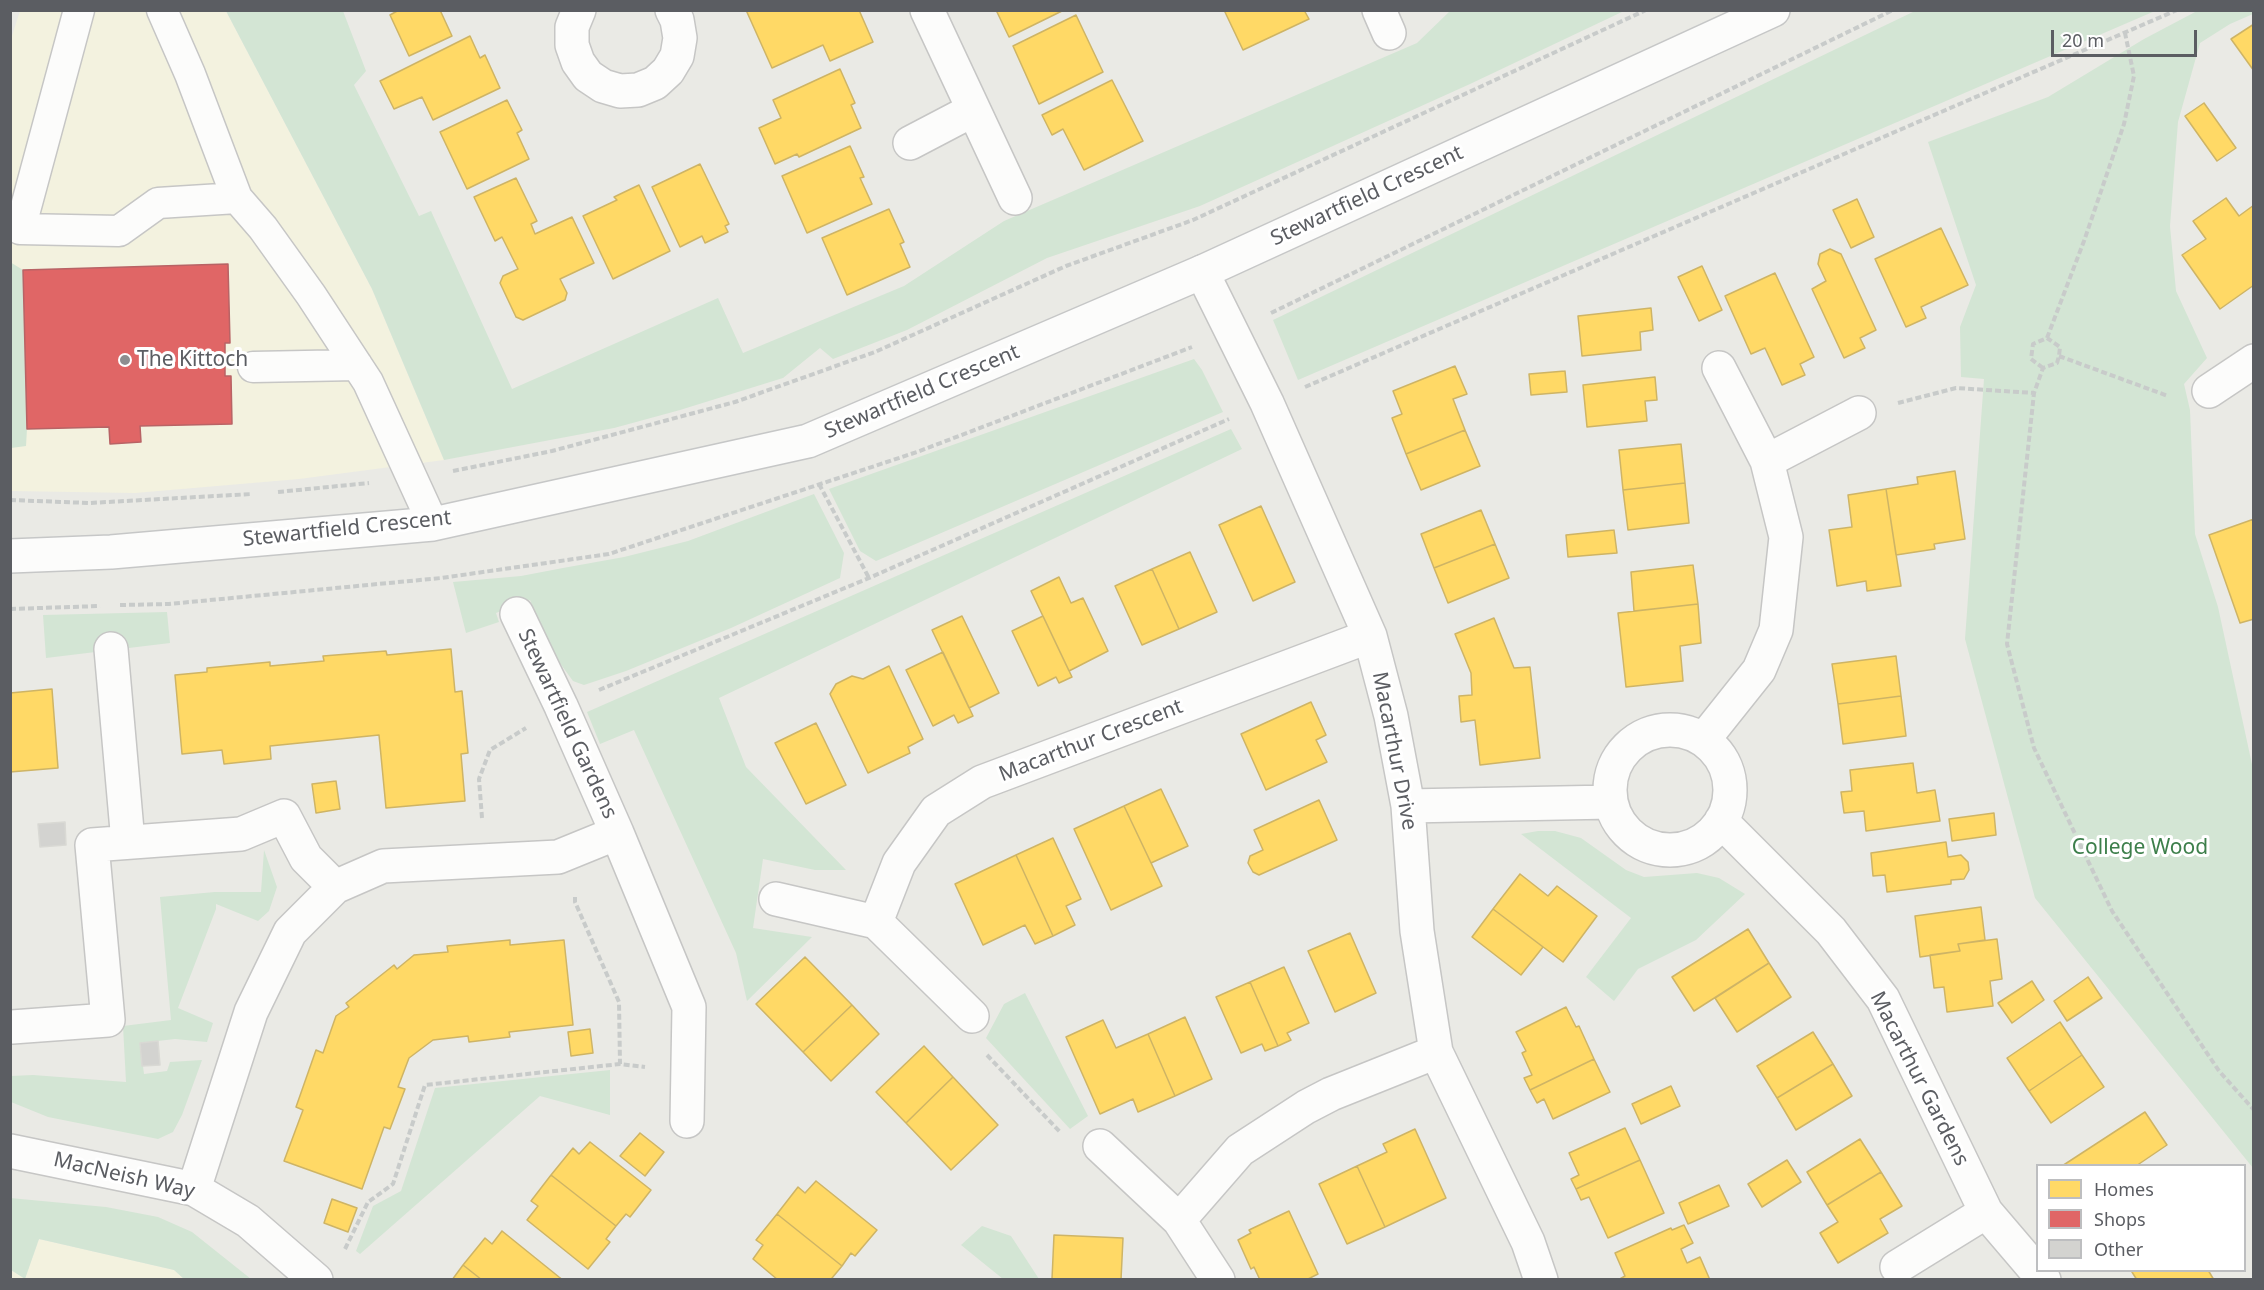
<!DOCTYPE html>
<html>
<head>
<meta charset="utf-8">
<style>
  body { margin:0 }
  #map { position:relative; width:2264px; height:1290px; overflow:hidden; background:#eaeae5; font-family:"Noto Sans",sans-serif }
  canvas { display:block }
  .frame { position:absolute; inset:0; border:12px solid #5b5d62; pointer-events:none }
  .legend { position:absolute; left:2036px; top:1164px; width:210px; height:108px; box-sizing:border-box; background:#fff; border:2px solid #bdbec0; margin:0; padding:8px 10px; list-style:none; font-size:18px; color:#5b5d62 }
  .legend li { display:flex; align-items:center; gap:12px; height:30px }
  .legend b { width:30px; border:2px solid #bdbec0 }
  .scale { position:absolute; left:2051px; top:30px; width:146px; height:27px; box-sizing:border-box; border:3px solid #5b5d62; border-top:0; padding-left:8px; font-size:18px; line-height:21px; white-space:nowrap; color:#5b5d62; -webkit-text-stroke:4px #fff; paint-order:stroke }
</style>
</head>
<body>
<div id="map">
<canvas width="2264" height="1290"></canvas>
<div class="frame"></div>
<ul class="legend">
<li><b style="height:16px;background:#ffd966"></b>Homes</li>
<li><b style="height:16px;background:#e06666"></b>Shops</li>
<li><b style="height:16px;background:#d3d3d0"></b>Other</li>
</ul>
<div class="scale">20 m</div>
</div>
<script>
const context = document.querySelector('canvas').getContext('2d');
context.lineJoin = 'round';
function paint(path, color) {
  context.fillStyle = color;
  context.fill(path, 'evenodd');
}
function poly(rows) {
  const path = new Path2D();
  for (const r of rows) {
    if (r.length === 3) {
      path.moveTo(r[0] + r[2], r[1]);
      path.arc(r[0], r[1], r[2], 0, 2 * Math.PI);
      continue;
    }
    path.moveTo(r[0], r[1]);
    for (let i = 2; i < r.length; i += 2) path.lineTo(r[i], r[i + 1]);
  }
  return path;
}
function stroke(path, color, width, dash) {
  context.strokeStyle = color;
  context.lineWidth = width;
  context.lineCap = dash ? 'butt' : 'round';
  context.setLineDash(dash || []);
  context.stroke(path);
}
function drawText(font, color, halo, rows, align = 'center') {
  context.font = font + ' "Noto Sans",sans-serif';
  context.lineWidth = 6;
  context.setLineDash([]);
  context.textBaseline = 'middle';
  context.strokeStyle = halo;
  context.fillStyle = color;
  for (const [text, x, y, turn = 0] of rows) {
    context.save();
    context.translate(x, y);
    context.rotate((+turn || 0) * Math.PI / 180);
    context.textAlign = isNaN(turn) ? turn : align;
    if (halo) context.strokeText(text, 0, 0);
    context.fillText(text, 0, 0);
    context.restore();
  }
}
paint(poly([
  [20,11,226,11,372,289,444,460,299,479,135,493,11,491,10,42],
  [39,1239,174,1270,184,1279,11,1279,10,1270,25,1278]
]), '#f3f2df');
paint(poly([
  [1917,10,2155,11,1298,380,1273,320],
  [226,11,343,11,366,71,354,85,419,216,431,211,512,389,718,298,743,353,904,286,1004,221,1417,43,1450,11,1624,11,1470,84,1200,206,1047,258,907,330,833,359,820,348,783,378,680,410,614,428,444,460,372,289],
  [2197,11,2254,11,2253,14,2230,24,2200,43,2178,122,2170,226,2176,291,2207,358,2184,384,2190,410,2195,534,2218,607,2253,769,2253,1168,2035,898,1965,639,1984,379,1961,377,1960,327,1976,285,1928,142,2048,97,2144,39],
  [10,262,23,270,27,429,26,446,11,448],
  [1194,359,1202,370,1223,412,876,561,860,551,829,489],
  [1231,429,1242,449,719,698,746,767,846,870,815,870,763,859,753,928,812,937,747,1001,736,953,634,730,600,744,587,712],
  [814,494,844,553,840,578,731,628,626,671,584,685,573,681,551,651,530,600,496,613,499,622,466,633,453,582,521,576,563,568,624,557,688,541],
  [167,612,170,643,46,658,43,615],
  [1538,831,1555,831,1581,838,1626,870,1644,877,1697,873,1719,878,1745,894,1696,940,1638,969,1614,1001,1586,977,1631,918,1521,834],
  [264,850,277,887,269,911,258,921,216,904,216,909,178,1008,213,1023,207,1042,175,1039,140,1043,144,1074,167,1071,170,1062,202,1060,182,1115,173,1132,158,1139,48,1117,11,1102,11,1076,33,1075,126,1082,123,1026,171,1020,160,897,215,892,261,892],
  [1025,993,1088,1116,1070,1129,986,1038,1004,1004],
  [610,1070,610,1115,540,1096,360,1254,356,1251,373,1206,401,1191,435,1088],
  [10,1198,106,1207,158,1217,192,1232,251,1279,184,1279,174,1270,39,1239,25,1279,11,1270],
  [982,1226,1011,1236,1039,1279,1003,1279,961,1245]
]), '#d3e5d4');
const homes = poly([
  [399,10,440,10,452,36,409,56,390,15,399,10],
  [746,10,859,10,873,42,830,61,823,45,772,68,746,10],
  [996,10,1064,10,1009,37,996,10],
  [1224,10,1304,10,1309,19,1243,50,1224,10],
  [1076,15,1103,72,1039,104,1013,46,1076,15],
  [2254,24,2254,71,2231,39,2254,24],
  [470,36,480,58,485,55,500,88,433,120,422,97,394,109,380,81,470,36],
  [840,69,855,103,851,105,861,128,799,157,797,154,775,164,759,128,781,118,773,100,840,69],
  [1112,80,1143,141,1084,170,1063,129,1052,135,1042,115,1112,80],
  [507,100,522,130,517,133,529,159,467,189,440,132,507,100],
  [2204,103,2236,148,2217,161,2185,116,2204,103],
  [850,146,864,177,860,178,872,204,807,233,782,176,850,146],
  [700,164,729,224,725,226,728,232,705,243,702,236,680,247,652,187,700,164],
  [516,178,537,221,531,224,535,234,572,217,594,263,560,279,567,293,565,300,523,320,516,317,500,283,503,276,518,269,502,237,495,241,474,197,516,178],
  [639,185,670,251,613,279,583,216,617,200,614,197,639,185],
  [2226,198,2239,216,2254,205,2254,285,2220,309,2182,255,2206,239,2193,221,2226,198],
  [1857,199,1874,237,1851,248,1833,210,1857,199],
  [889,209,904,242,900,244,910,267,847,295,822,238,889,209],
  [1941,228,1968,285,1921,307,1926,318,1906,327,1875,259,1941,228],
  [1830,249,1841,254,1876,330,1860,338,1865,348,1844,358,1812,289,1826,281,1818,264,1820,254,1830,249],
  [1702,266,1722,310,1699,321,1678,277,1702,266],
  [1775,273,1814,357,1800,364,1805,375,1782,385,1765,348,1751,354,1725,296,1775,273],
  [1651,308,1653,330,1640,332,1641,350,1582,356,1578,316,1651,308],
  [1455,366,1467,394,1453,399,1465,430,1406,454,1392,418,1402,414,1393,391,1455,366],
  [1565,371,1567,392,1531,395,1529,374,1565,371],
  [1655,377,1657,400,1645,401,1647,421,1587,427,1583,385,1655,377],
  [1465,430,1480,466,1421,490,1406,454,1465,430],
  [1681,444,1685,483,1623,490,1619,450,1681,444],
  [1955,471,1965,539,1934,544,1935,549,1896,555,1886,489,1918,484,1917,477,1955,471],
  [1685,483,1689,523,1628,530,1623,490,1685,483],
  [1886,489,1901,586,1867,591,1866,581,1837,586,1829,530,1852,527,1848,495,1886,489],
  [1261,506,1295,582,1253,601,1219,525,1261,506],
  [1481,510,1495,544,1434,568,1421,534,1481,510],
  [2254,519,2254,619,2240,623,2209,535,2254,519],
  [1614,530,1617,553,1568,557,1566,535,1614,530],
  [1495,544,1509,578,1448,603,1434,568,1495,544],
  [1190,552,1217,612,1179,629,1152,569,1190,552],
  [1693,565,1698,604,1634,611,1631,572,1693,565],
  [1152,569,1179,629,1142,645,1115,586,1152,569],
  [1059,577,1071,603,1083,598,1108,651,1069,671,1031,591,1059,577],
  [1698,604,1701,643,1680,646,1683,681,1626,687,1618,613,1698,604],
  [962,616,999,693,969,708,932,630,962,616],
  [1043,616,1072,677,1059,683,1056,677,1038,686,1012,631,1043,616],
  [1494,618,1514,668,1530,667,1540,758,1480,765,1475,720,1461,722,1459,696,1472,695,1471,673,1455,634,1494,618],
  [451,649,455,692,462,691,468,753,461,754,465,801,386,808,379,735,270,746,271,759,224,764,222,750,182,754,175,675,207,672,207,668,270,662,270,666,324,661,323,656,386,651,387,655,451,649],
  [943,652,973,716,958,723,954,715,933,726,906,670,943,652],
  [1896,656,1901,696,1838,704,1832,664,1896,656],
  [889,666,923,739,908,747,910,753,868,773,830,694,836,684,852,676,863,679,889,666],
  [52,689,58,768,10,772,10,693,52,689],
  [1901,696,1906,736,1843,744,1838,704,1901,696],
  [1311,702,1326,735,1316,740,1327,762,1266,790,1241,734,1311,702],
  [816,723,846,785,806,804,775,743,816,723],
  [1913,763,1917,793,1935,790,1940,821,1866,831,1864,811,1844,813,1841,792,1852,791,1850,770,1913,763],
  [336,781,340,809,316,813,312,784,336,781],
  [1161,789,1188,846,1151,863,1124,806,1161,789],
  [1319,800,1337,840,1259,875,1253,872,1248,863,1250,856,1263,850,1254,830,1319,800],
  [1124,806,1162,886,1111,910,1074,829,1124,806],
  [1994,813,1996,835,1952,841,1949,819,1994,813],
  [1053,838,1081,899,1066,906,1075,925,1053,936,1016,855,1053,838],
  [1946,842,1948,857,1961,855,1968,862,1969,870,1964,879,1951,880,1951,884,1887,892,1885,875,1873,876,1871,853,1946,842],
  [1016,855,1053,936,1035,944,1025,925,983,945,955,884,1016,855],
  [1520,874,1548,896,1557,886,1597,916,1563,962,1493,909,1520,874],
  [1981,907,1985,940,1958,944,1960,951,1920,957,1915,916,1981,907],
  [1493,909,1543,947,1521,975,1472,937,1493,909],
  [1748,929,1769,963,1694,1011,1672,977,1748,929],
  [1350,933,1376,993,1335,1012,1308,951,1350,933],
  [1997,939,2002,979,1990,981,1993,1006,1947,1012,1944,987,1934,988,1930,955,1960,951,1958,944,1997,939],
  [510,940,510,945,564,940,573,1025,509,1032,510,1037,469,1042,468,1036,433,1040,409,1058,398,1087,405,1089,390,1129,384,1127,362,1189,284,1161,303,1110,296,1107,316,1050,323,1053,336,1016,349,1007,346,1003,394,965,397,969,414,955,448,952,447,946,510,940],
  [805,957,852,1005,803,1052,756,1004,805,957],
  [1769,963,1791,997,1737,1032,1715,998,1769,963],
  [1284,967,1309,1023,1287,1033,1291,1040,1278,1046,1250,982,1284,967],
  [2088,977,2102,998,2067,1021,2054,1001,2088,977],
  [2032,981,2044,1000,2012,1023,1998,1003,2032,981],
  [1250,982,1278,1046,1265,1051,1262,1044,1241,1053,1216,997,1250,982],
  [852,1005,879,1034,831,1081,803,1052,852,1005],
  [1566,1007,1576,1027,1579,1026,1594,1059,1530,1090,1524,1078,1532,1075,1522,1053,1526,1051,1516,1032,1566,1007],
  [1185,1017,1212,1079,1175,1096,1148,1034,1185,1017],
  [1103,1020,1116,1048,1148,1034,1175,1096,1138,1112,1133,1099,1100,1114,1066,1037,1103,1020],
  [2060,1022,2082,1055,2029,1091,2007,1058,2060,1022],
  [590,1029,593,1053,571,1056,568,1032,590,1029],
  [1813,1032,1833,1064,1777,1098,1757,1066,1813,1032],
  [924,1046,953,1077,906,1123,876,1092,924,1046],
  [2082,1055,2104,1087,2051,1123,2029,1091,2082,1055],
  [1594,1059,1610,1092,1553,1119,1544,1099,1537,1103,1530,1090,1594,1059],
  [1833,1064,1852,1096,1796,1130,1777,1098,1833,1064],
  [953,1077,998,1125,951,1170,906,1123,953,1077],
  [1671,1086,1680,1106,1641,1124,1632,1104,1671,1086],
  [2145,1112,2167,1145,2136,1166,2062,1166,2145,1112],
  [1625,1128,1640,1160,1576,1189,1571,1179,1579,1175,1569,1153,1625,1128],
  [1415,1129,1446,1198,1385,1227,1357,1166,1387,1152,1383,1144,1415,1129],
  [640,1133,664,1152,645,1176,620,1156,640,1133],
  [1860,1139,1881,1172,1827,1205,1807,1172,1860,1139],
  [590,1142,651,1190,630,1217,626,1214,616,1226,551,1175,573,1148,579,1154,590,1142],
  [1640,1160,1664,1213,1608,1238,1589,1197,1581,1200,1576,1189,1640,1160],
  [1787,1160,1801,1182,1762,1207,1748,1184,1787,1160],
  [1357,1166,1385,1227,1347,1244,1319,1184,1357,1166],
  [1881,1172,1902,1206,1880,1219,1888,1233,1838,1263,1820,1233,1838,1222,1827,1205,1881,1172],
  [551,1175,616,1226,606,1239,610,1242,588,1269,527,1220,538,1206,531,1201,551,1175],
  [816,1181,877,1230,855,1256,851,1253,842,1266,777,1214,798,1187,805,1193,816,1181],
  [1719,1185,1729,1206,1688,1224,1679,1203,1719,1185],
  [332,1199,357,1208,348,1232,324,1223,332,1199],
  [1289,1211,1318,1274,1306,1280,1260,1280,1254,1267,1251,1269,1238,1240,1251,1233,1249,1230,1289,1211],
  [777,1214,842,1266,832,1278,833,1280,778,1280,753,1259,763,1245,756,1240,777,1214],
  [1684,1225,1693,1243,1681,1249,1687,1263,1700,1257,1710,1280,1618,1280,1625,1276,1615,1253,1671,1228,1672,1230,1684,1225],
  [502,1231,559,1277,563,1280,482,1280,463,1265,485,1238,492,1244,502,1231],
  [1054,1235,1123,1238,1121,1280,1052,1279,1054,1235],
  [463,1265,482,1280,452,1280,463,1265],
  [2134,1270,2208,1270,2214,1280,2137,1280,2132,1272,2134,1270]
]);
paint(homes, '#ffd966');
stroke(homes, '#ceb465', 1.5);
const shops = poly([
  [228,264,230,343,225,343,225,376,231,376,232,424,140,426,141,442,110,444,109,427,27,429,23,270,228,264]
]);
paint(shops, '#e06666');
stroke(shops, '#b86365', 1.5);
const building = poly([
  [65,822,66,845,40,847,38,824,65,822],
  [158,1041,160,1065,142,1066,140,1043,158,1041]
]);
paint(building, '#d3d3d0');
stroke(building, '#d9d9d4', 1.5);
const lane = poly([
  [79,10,20,229,119,231,158,203,237,198],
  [162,10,190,74,237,198,263,228,311,295,368,382,433,524],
  [253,367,357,365]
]);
const street = poly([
  [579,10,572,27,572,45,578,62,588,76,603,86,620,91,638,90,655,83,668,71,677,56,680,38,677,20,672,10],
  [927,10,1015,198],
  [1379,10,1389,33],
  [910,143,973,110],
  [1202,272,1267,403,1370,636,1391,716,1408,806,1417,931,1436,1052,1528,1242,1541,1280],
  [2209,391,2254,361],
  [1767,461,1859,413],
  [111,649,128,842],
  [1670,790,60],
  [1704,739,1759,670,1776,630,1786,537,1767,461,1719,368],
  [1408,806,1611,802],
  [1721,821,1831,931,1883,999,1986,1212,2044,1280],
  [617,833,689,1007,687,1121],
  [776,899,876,922],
  [972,1016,876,922,899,863,936,811,982,782,1370,636],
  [12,1027,108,1020,92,845,241,834,284,816,306,858,335,887],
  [1100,1146,1179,1220,1218,1280],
  [10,1151,194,1189,248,1221,316,1280],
  [194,1189,251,1012,290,932,335,887,383,866,558,857,617,833,561,706,517,614],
  [1179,1220,1240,1150,1306,1107,1331,1094,1436,1052],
  [1897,1267,1986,1212]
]);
const secondary = poly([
  [10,556,111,552,433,524,808,441,1202,272,1773,10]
]);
stroke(lane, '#c6c6c5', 33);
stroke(street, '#c6c6c5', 36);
stroke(secondary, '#c6c7c7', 36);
stroke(poly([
  [1271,313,1893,10],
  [2047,338,2084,241,2124,124,2134,76,2125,33],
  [2059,356,2168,396],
  [2043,368,2031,359,2033,344,2047,338,2060,347,2059,356,2057,363,2043,368,2034,393,2007,644,2034,748,2112,911,2219,1071,2254,1110],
  [1305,387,2177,10],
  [1898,403,1956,388,2034,393],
  [453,471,552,451,735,402,875,352,1066,266,1193,220,1646,10],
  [819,484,869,578],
  [278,492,369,483],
  [10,500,89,503,252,494],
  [120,605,169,604,441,578,609,554,917,452,1192,347],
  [10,609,100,606],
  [599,690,869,578,1229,419],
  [482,818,479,779,490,750,526,728],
  [575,897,575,902,619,1002,620,1064],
  [987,1055,1060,1132],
  [345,1249,368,1202,393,1184,425,1085,620,1064,645,1067]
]), '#c8cbca', 4, [6, 3]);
stroke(lane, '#fcfcfb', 30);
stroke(street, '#fcfcfb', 33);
stroke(secondary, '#fcfcfb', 33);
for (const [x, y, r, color] of [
  [125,360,6,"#8d8e90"]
]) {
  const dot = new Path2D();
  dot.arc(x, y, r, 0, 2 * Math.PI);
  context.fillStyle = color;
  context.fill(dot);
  stroke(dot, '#fff', 2);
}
drawText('21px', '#5b5d62', '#fff', [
  ["Stewartfield Crescent",1367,196,-25],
  ["Stewartfield Crescent",922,392,-23],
  ["Stewartfield Crescent",347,529,-6],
  ["Stewartfield Gardens",567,724,65],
  ["Macarthur Crescent",1091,741,-21],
  ["Macarthur Drive",1394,751,79],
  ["Macarthur Gardens",1919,1079,63],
  ["MacNeish Way",124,1176,13]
]);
drawText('21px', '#5b5d62', '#fff', [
  ["The Kittoch",137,360]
], 'left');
drawText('21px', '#3d7f4b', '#fff', [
  ["College Wood",2140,848]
]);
</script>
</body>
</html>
